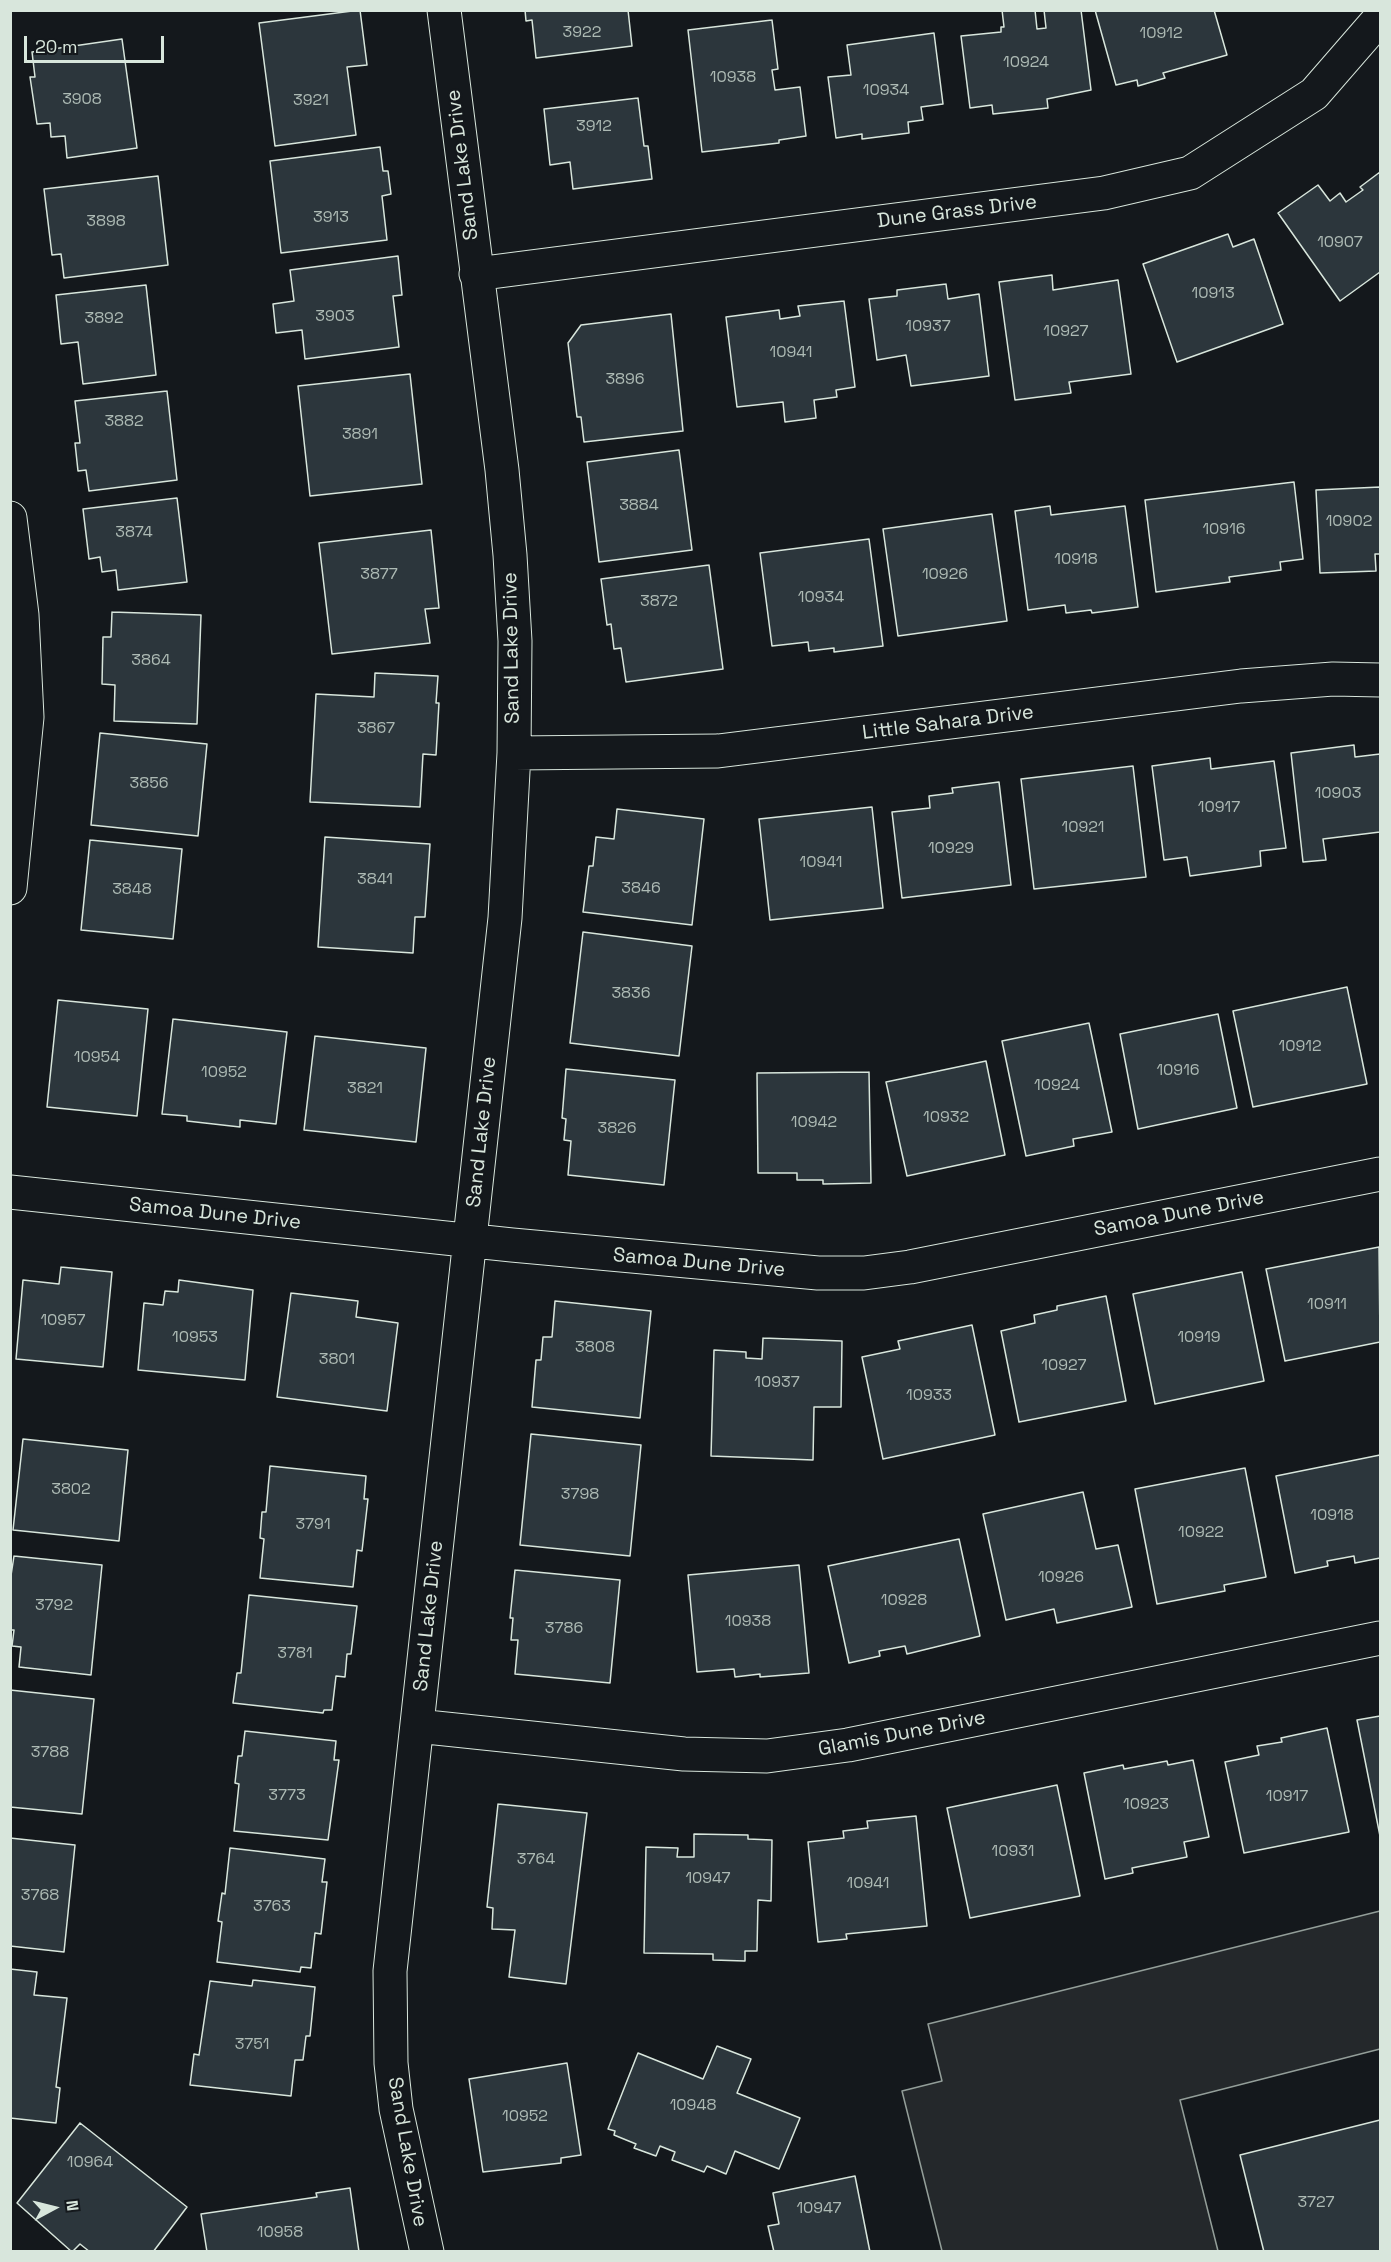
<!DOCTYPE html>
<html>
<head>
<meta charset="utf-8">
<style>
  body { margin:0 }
  #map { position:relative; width:1391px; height:2262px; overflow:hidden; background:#14181c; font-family:"Space Grotesk",sans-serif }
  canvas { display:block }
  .frame { position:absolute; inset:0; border:12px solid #d8e6dc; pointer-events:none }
  .north { position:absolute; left:24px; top:2178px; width:60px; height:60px; -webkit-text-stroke:4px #14181c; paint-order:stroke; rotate:83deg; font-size:16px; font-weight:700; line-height:24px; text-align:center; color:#d8e6dc }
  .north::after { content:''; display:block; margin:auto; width:21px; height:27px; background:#d8e6dc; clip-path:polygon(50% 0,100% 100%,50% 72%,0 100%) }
  .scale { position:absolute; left:24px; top:36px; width:140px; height:27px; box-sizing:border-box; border:3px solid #d8e6dc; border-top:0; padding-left:8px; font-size:18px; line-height:21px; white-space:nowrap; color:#d8e6dc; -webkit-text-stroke:4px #14181c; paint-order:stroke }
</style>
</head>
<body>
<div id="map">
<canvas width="1391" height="2262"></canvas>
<div class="frame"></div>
<div class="north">N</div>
<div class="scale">20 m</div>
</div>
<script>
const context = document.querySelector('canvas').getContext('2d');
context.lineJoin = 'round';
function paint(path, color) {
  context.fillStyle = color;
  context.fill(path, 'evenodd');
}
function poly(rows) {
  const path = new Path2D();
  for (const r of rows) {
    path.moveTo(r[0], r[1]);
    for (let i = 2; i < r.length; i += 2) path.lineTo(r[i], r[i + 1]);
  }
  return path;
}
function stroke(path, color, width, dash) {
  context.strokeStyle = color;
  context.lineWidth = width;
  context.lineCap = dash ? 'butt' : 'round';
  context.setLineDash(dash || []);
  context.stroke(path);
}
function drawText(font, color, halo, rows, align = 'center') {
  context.font = font + ' "Space Grotesk",sans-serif';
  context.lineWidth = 4.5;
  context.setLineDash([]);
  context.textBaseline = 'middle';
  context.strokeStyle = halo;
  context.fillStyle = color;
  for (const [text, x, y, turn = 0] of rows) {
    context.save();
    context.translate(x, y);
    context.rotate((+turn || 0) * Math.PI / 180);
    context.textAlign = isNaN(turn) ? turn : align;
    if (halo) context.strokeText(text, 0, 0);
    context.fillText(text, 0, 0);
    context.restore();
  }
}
const parking = poly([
  [1380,1911,1380,2049,1180,2100,1218,2251,942,2251,902,2091,942,2081,928,2024,1380,1911]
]);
paint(parking, '#24282b');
stroke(parking, '#939e99', 1.5);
const building = poly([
  [360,10,367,65,347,67,356,135,275,146,259,23,360,10],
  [525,10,628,10,632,46,536,58,532,20,526,21,525,10],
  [1002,10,1035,10,1037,29,1046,28,1044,10,1081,10,1091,90,1047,99,1048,108,993,114,992,105,970,108,961,36,1001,32,1001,27,1004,27,1002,10],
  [1095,10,1214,10,1227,55,1163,73,1165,78,1138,86,1137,80,1116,85,1095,10],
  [772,20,778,69,772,70,775,90,800,87,806,136,779,140,779,143,702,152,688,30,772,20],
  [934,33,943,104,921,107,923,120,908,122,909,133,862,139,862,134,836,138,828,77,851,75,847,45,934,33],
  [122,39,137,148,67,158,65,136,51,137,50,123,37,124,30,77,35,77,32,52,122,39],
  [638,98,644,146,648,146,652,179,573,189,570,162,550,165,544,109,638,98],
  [380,147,383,171,388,171,391,194,382,196,387,240,281,253,270,161,380,147],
  [1380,172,1380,272,1340,301,1278,213,1318,185,1330,201,1340,193,1346,202,1363,190,1360,187,1380,172],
  [158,176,168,265,64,278,61,254,52,255,44,189,158,176],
  [1228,234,1233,247,1254,239,1283,324,1177,362,1143,264,1228,234],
  [398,256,402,295,393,296,399,347,305,359,302,330,276,333,273,304,294,301,290,270,398,256],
  [1052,275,1053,290,1118,280,1131,374,1069,382,1071,393,1015,400,999,282,1052,275],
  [946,284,948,299,979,294,989,376,911,386,906,355,877,360,869,299,897,296,897,290,946,284],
  [146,285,156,375,83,384,78,342,61,344,56,295,146,285],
  [844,301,855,387,836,390,837,397,814,400,816,418,785,422,783,402,737,407,726,317,779,310,780,319,800,316,798,306,844,301],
  [671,314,683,431,584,442,581,417,577,417,568,343,581,325,671,314],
  [410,374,422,484,310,496,298,386,410,374],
  [167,391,177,480,89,491,86,470,78,471,75,443,80,443,75,401,167,391],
  [679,450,692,550,599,562,587,462,679,450],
  [1294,482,1303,559,1280,562,1281,570,1229,577,1230,582,1156,592,1145,500,1294,482],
  [1380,487,1380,554,1375,554,1376,571,1320,573,1316,490,1380,487],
  [177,498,187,582,118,590,116,570,102,572,100,557,89,559,83,509,177,498],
  [1050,506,1051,515,1125,506,1138,607,1092,613,1091,610,1066,613,1065,605,1028,610,1015,511,1050,506],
  [992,514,1007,621,898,636,883,529,992,514],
  [431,530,439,608,425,609,430,643,332,654,319,543,431,530],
  [869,539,883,646,834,652,834,648,809,651,808,642,772,646,760,553,869,539],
  [709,565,723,669,626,682,621,648,614,649,611,624,607,625,601,579,709,565],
  [112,612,201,615,197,724,114,721,115,685,102,684,103,637,111,637,112,612],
  [375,673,438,676,436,703,439,703,436,755,423,754,420,807,310,802,316,694,374,697,375,673],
  [100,733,207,744,198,836,91,825,100,733],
  [1354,745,1355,757,1380,754,1380,832,1323,839,1326,860,1303,862,1291,753,1354,745],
  [1210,758,1211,769,1274,761,1286,848,1260,851,1261,866,1190,876,1187,857,1164,860,1152,766,1210,758],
  [1133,766,1146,877,1034,889,1021,779,1133,766],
  [999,782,1011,885,902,898,892,812,930,808,929,796,953,793,952,788,999,782],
  [872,807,883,908,770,920,759,819,872,807],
  [617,809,704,819,692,925,583,912,589,866,593,866,596,837,614,839,617,809],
  [325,837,430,844,425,917,415,917,413,953,318,947,325,837],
  [90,840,182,849,173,939,81,930,90,840],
  [583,932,692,946,679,1056,570,1043,583,932],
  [1347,987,1367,1084,1253,1107,1233,1011,1347,987],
  [58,1000,148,1009,137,1116,47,1107,58,1000],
  [1218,1014,1237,1108,1138,1129,1120,1034,1218,1014],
  [173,1019,287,1032,276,1124,240,1120,240,1127,187,1121,187,1116,162,1114,173,1019],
  [1089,1023,1112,1132,1073,1139,1074,1146,1026,1156,1002,1041,1089,1023],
  [315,1036,426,1048,416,1142,304,1130,315,1036],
  [986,1061,1005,1155,907,1176,886,1082,986,1061],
  [566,1069,675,1080,664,1185,568,1175,571,1141,564,1140,566,1119,562,1118,566,1069],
  [869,1072,871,1183,823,1184,823,1180,797,1180,797,1173,758,1173,757,1073,869,1072],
  [1379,1247,1380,1342,1285,1361,1266,1269,1379,1247],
  [61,1267,112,1272,103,1367,16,1359,23,1280,59,1284,61,1267],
  [1242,1272,1264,1381,1155,1404,1133,1294,1242,1272],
  [179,1280,253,1290,245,1380,138,1370,144,1303,163,1305,165,1291,178,1292,179,1280],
  [291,1293,358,1301,356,1317,398,1323,387,1411,277,1397,291,1293],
  [1106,1296,1126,1401,1019,1422,1001,1331,1035,1323,1034,1315,1057,1310,1057,1306,1106,1296],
  [555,1301,651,1311,640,1418,532,1407,536,1360,541,1360,543,1337,552,1337,555,1301],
  [972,1325,995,1435,883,1459,862,1357,900,1349,898,1341,972,1325],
  [763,1338,842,1341,841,1407,814,1407,813,1460,711,1456,714,1350,746,1352,746,1358,762,1359,763,1338],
  [531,1434,641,1445,630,1556,520,1545,531,1434],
  [23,1439,128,1450,119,1541,13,1530,23,1439],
  [1380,1455,1380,1558,1355,1563,1354,1556,1327,1561,1328,1566,1295,1573,1276,1476,1380,1455],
  [270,1466,366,1476,364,1499,368,1499,362,1551,357,1550,353,1587,260,1578,264,1539,260,1538,262,1512,266,1512,270,1466],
  [1245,1468,1266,1577,1224,1585,1225,1591,1157,1604,1135,1489,1245,1468],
  [1083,1492,1096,1549,1118,1545,1132,1607,1057,1623,1054,1609,1006,1620,983,1514,1083,1492],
  [959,1539,980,1636,907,1654,905,1646,879,1651,880,1656,849,1663,828,1566,959,1539],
  [14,1556,102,1565,91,1675,19,1667,21,1647,12,1646,14,1630,10,1630,10,1582,14,1556],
  [799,1565,809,1673,760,1677,760,1674,735,1677,734,1669,697,1672,688,1575,799,1565],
  [515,1570,620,1580,610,1683,515,1674,518,1640,511,1640,513,1618,510,1618,515,1570],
  [249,1595,357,1606,351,1654,347,1654,345,1677,336,1676,332,1710,324,1710,323,1713,233,1703,237,1673,241,1673,249,1595],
  [10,1690,94,1699,82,1814,10,1807,10,1690],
  [1380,1716,1380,1836,1357,1720,1380,1716],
  [1327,1728,1349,1832,1244,1853,1225,1762,1259,1755,1257,1746,1282,1742,1281,1738,1327,1728],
  [245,1731,336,1741,334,1760,339,1760,328,1840,234,1831,239,1784,235,1783,238,1756,242,1756,245,1731],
  [1193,1760,1209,1837,1184,1842,1187,1857,1132,1868,1133,1873,1105,1879,1084,1773,1123,1765,1124,1769,1167,1761,1168,1765,1193,1760],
  [1057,1785,1080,1896,970,1918,947,1808,1057,1785],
  [498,1804,587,1813,566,1984,509,1977,515,1930,492,1929,493,1908,487,1907,498,1804],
  [916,1816,927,1926,846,1934,847,1939,818,1942,808,1842,844,1838,843,1831,868,1828,867,1821,916,1816],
  [694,1834,748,1835,748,1839,772,1840,771,1901,758,1900,757,1951,745,1951,745,1961,713,1960,713,1954,644,1953,646,1847,678,1848,677,1857,694,1857,694,1834],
  [10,1838,75,1845,64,1952,10,1946,10,1838],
  [230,1848,325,1859,322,1882,327,1882,321,1934,315,1933,311,1968,301,1967,300,1972,217,1962,222,1922,218,1921,222,1893,225,1894,230,1848],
  [10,1969,37,1972,34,1995,67,1998,56,2087,60,2088,56,2123,10,2118,10,1969],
  [253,1980,315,1987,310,2036,306,2036,303,2060,295,2060,291,2096,190,2085,194,2054,199,2055,210,1981,252,1986,253,1980],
  [717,2046,751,2059,737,2093,800,2118,779,2169,735,2151,726,2174,707,2166,704,2172,672,2160,675,2152,660,2146,656,2156,634,2148,636,2144,614,2135,615,2131,608,2129,638,2053,703,2079,717,2046],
  [567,2063,581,2155,561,2158,561,2163,483,2172,469,2079,567,2063],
  [1380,2120,1380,2252,1264,2252,1240,2155,1380,2120],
  [80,2123,187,2207,153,2252,90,2252,80,2244,72,2252,17,2203,80,2123],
  [855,2176,870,2252,774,2252,768,2226,779,2224,773,2193,855,2176],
  [350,2188,359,2252,207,2252,201,2214,317,2197,316,2193,350,2188]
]);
paint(building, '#2c363c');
stroke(building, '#d8e6dc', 1.5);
const minor = poly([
  [476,274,1104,193,1190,173,1314,94,1380,18],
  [10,518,22,615,27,717,10,888],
  [514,753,718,751,1241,686,1333,679,1380,680],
  [10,1192,512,1245,818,1273,864,1273,910,1267,1380,1174],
  [417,1726,684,1754,767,1756,848,1745,1380,1638],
  [427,2252,396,2109,391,2063,390,1971,505,918,514,753,515,641,510,555,502,470,444,10]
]);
stroke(minor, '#d8e6dc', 35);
stroke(minor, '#14181c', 33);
drawText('16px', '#adbab4', null, [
  ["3922",582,33],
  ["10912",1161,34],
  ["10924",1026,63],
  ["10938",733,78],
  ["10934",886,91],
  ["3908",82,100],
  ["3921",311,101],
  ["3912",594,127],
  ["3913",331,218],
  ["3898",106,222],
  ["10907",1340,243],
  ["10913",1213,294],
  ["3903",335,317],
  ["3892",104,319],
  ["10937",928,327],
  ["10927",1066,332],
  ["10941",791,353],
  ["3896",625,380],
  ["3882",124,422],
  ["3891",360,435],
  ["3884",639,506],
  ["10902",1349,522],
  ["10916",1224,530],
  ["3874",134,533],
  ["10918",1076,560],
  ["3877",379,575],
  ["10926",945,575],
  ["10934",821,598],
  ["3872",659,602],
  ["3864",151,661],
  ["3867",376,729],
  ["3856",149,784],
  ["10903",1338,794],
  ["10917",1219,808],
  ["10921",1083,828],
  ["10929",951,849],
  ["10941",821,863],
  ["3841",375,880],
  ["3846",641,889],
  ["3848",132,890],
  ["3836",631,994],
  ["10912",1300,1047],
  ["10954",97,1058],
  ["10916",1178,1071],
  ["10952",224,1073],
  ["10924",1057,1086],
  ["3821",365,1089],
  ["10932",946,1118],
  ["10942",814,1123],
  ["3826",617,1129],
  ["10911",1327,1305],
  ["10957",63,1321],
  ["10953",195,1338],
  ["10919",1199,1338],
  ["3808",595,1348],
  ["3801",337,1360],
  ["10927",1064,1366],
  ["10937",777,1383],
  ["10933",929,1396],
  ["3802",71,1490],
  ["3798",580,1495],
  ["10918",1332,1516],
  ["3791",313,1525],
  ["10922",1201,1533],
  ["10926",1061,1578],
  ["10928",904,1601],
  ["3792",54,1606],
  ["10938",748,1622],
  ["3786",564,1629],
  ["3781",295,1654],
  ["3788",50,1753],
  ["3773",287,1796],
  ["10917",1287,1797],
  ["10923",1146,1805],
  ["10931",1013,1852],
  ["3764",536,1860],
  ["10947",708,1879],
  ["10941",868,1884],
  ["3768",40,1896],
  ["3763",272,1907],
  ["3751",252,2045],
  ["10948",693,2106],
  ["10952",525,2117],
  ["10964",90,2163],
  ["3727",1316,2203],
  ["10947",819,2209],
  ["10958",280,2233]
]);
drawText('20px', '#d8e6dc', '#14181c', [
  ["Sand Lake Drive",463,165,-97],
  ["Dune Grass Drive",957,212,-7],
  ["Sand Lake Drive",512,648,-91],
  ["Little Sahara Drive",948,723,-7],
  ["Sand Lake Drive",482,1132,-84],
  ["Samoa Dune Drive",215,1214,6],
  ["Samoa Dune Drive",1179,1214,-11],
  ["Samoa Dune Drive",699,1263,5],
  ["Sand Lake Drive",429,1616,-84],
  ["Glamis Dune Drive",902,1734,-11],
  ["Sand Lake Drive",407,2152,80]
]);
</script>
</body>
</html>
